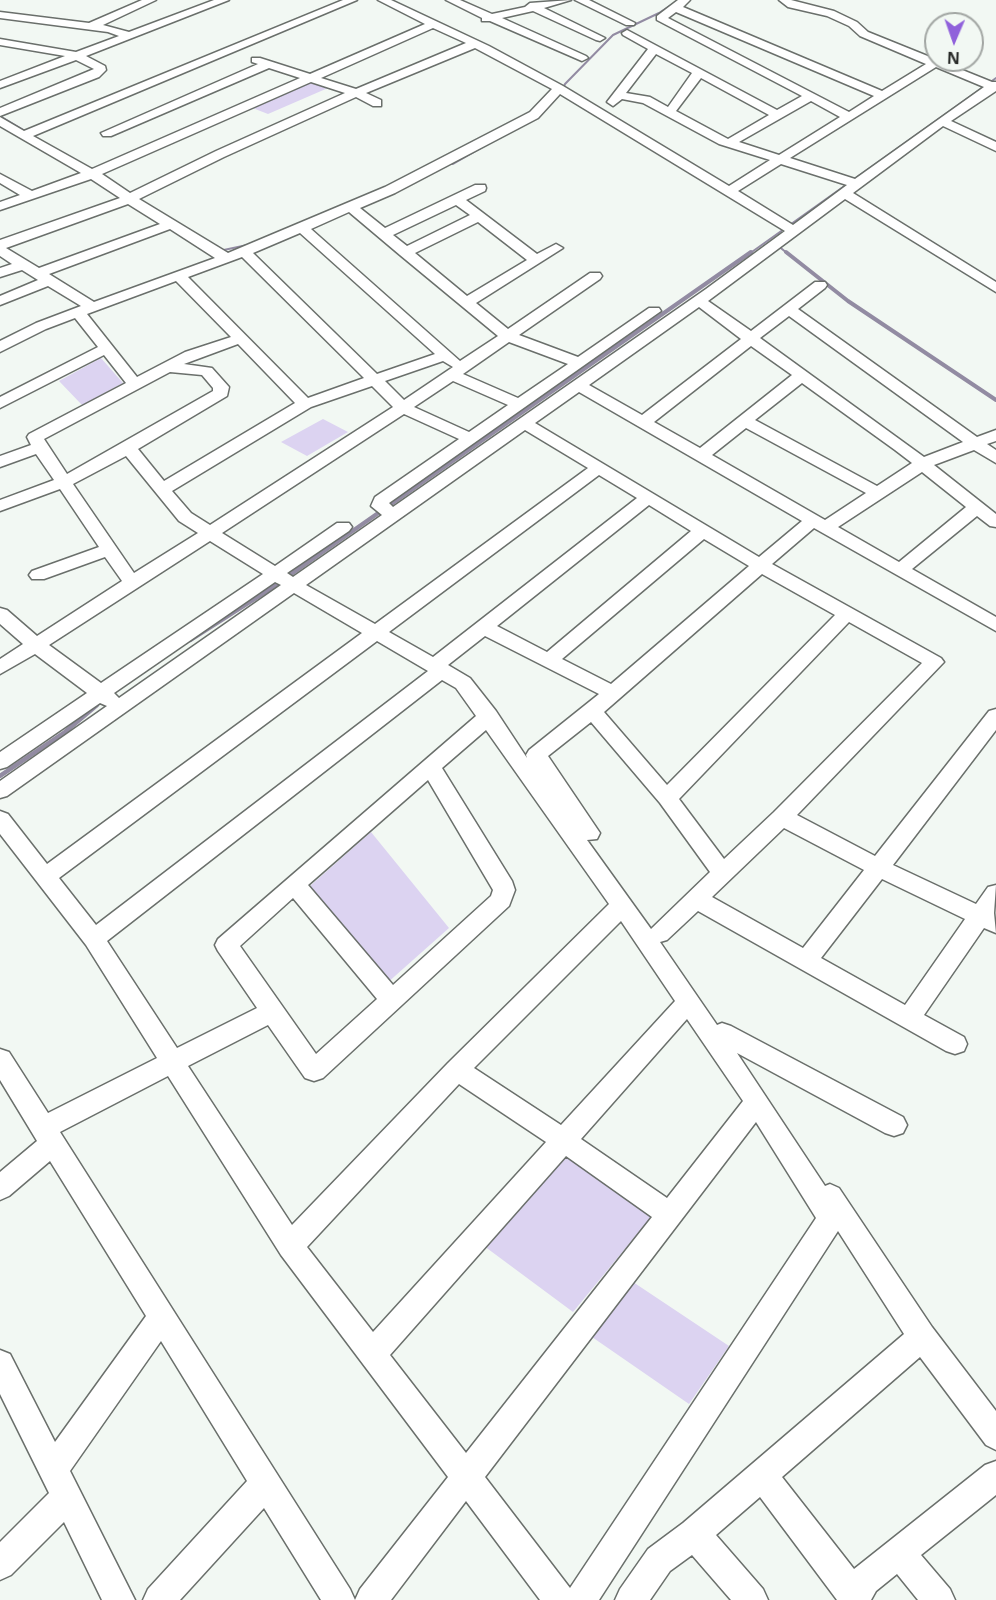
<!DOCTYPE html>
<html>
<head>
<meta charset="utf-8">
<style>
  body { margin:0 }
  #map { position:relative; width:996px; height:1600px; overflow:hidden; background:#f2f8f3; font-family:"Noto Sans",sans-serif }
  canvas { display:block }
  .north { position:absolute; left:924px; top:12px; width:60px; height:60px; box-sizing:border-box; background:#f2f8f3; border:2px solid #a2a6a3; border-radius:50%; rotate:182deg; font-size:16px; font-weight:700; line-height:24px; text-align:center; color:#2a2c2a }
  .north::after { content:''; display:block; margin:auto; width:21px; height:27px; background:#9061db; clip-path:polygon(50% 0,100% 100%,50% 72%,0 100%) }
</style>
</head>
<body>
<div id="map">
<canvas width="996" height="1600"></canvas>
<div class="north">N</div>
</div>
<script>
const context = document.querySelector('canvas').getContext('2d');
context.lineJoin = 'round';
function paint(path, color) {
  context.fillStyle = color;
  context.fill(path, 'evenodd');
}
function poly(rows) {
  const path = new Path2D();
  for (const r of rows) {
    path.moveTo(r[0], r[1]);
    for (let i = 2; i < r.length; i += 2) path.lineTo(r[i], r[i + 1]);
  }
  return path;
}
function stroke(path, color, width, dash) {
  context.strokeStyle = color;
  context.lineWidth = width;
  context.lineCap = dash ? 'butt' : 'round';
  context.setLineDash(dash || []);
  context.stroke(path);
}
paint(poly([
  [309,81,328,88,268,114,250,107],
  [101,358,123,383,82,405,59,381],
  [323,419,348,432,307,456,281,442],
  [371,832,449,928,386,984,310,886],
  [564,1156,652,1216,573,1312,484,1246],
  [633,1282,729,1346,689,1404,592,1337]
]), '#dcd3f1');
stroke(poly([
  [562,91,565,84,613,35,659,13,679,0],
  [0,116,52,147],
  [447,162,453,164,488,144],
  [776,244,788,254],
  [219,251,252,244],
  [749,254,996,78]
]), '#928ba2', 2);
stroke(poly([
  [786,252,848,301,996,400],
  [274,586,751,252]
]), '#928ba2', 4);
stroke(poly([
  [190,640,276,585],
  [0,776,65,732,97,705]
]), '#928ba2', 4.5);
const minor = poly([
  [142,0,156,0,103,25,129,32,214,0,229,0,86,56,105,66,106,70,99,77,0,116,0,108,94,69,76,60,0,88,0,81,65,56,0,45,0,39,76,52,119,36,108,32,0,18,0,12,89,23,142,0],
  [343,0,357,0,33,136,92,169,300,78,269,68,111,136,103,136,101,133,258,64,252,62,252,58,260,58,310,74,425,24,378,0,391,0,489,46,563,86,729,186,770,160,719,144,643,103,622,99,613,106,607,102,648,49,623,35,622,33,627,30,777,110,802,96,657,20,657,16,678,0,690,0,683,7,882,91,926,64,860,36,849,26,827,16,788,7,779,0,791,0,834,11,857,22,868,32,992,82,996,82,996,91,951,121,996,142,996,151,943,126,853,193,996,282,996,292,845,199,708,301,751,331,815,282,825,282,827,285,825,288,798,309,977,437,996,430,996,441,987,444,996,450,996,463,974,450,934,465,996,514,996,527,990,526,977,516,912,569,996,617,996,631,814,528,772,564,941,658,944,662,797,815,875,856,989,711,996,709,996,730,893,865,976,904,988,887,996,885,994,913,996,933,984,928,924,1015,964,1037,967,1044,964,1051,955,1054,946,1051,698,911,667,940,660,942,717,1025,722,1023,731,1026,903,1117,907,1125,903,1133,894,1136,885,1133,737,1053,825,1186,830,1184,839,1188,932,1327,996,1411,996,1450,986,1445,920,1357,782,1477,854,1569,985,1465,996,1461,996,1495,921,1555,950,1589,955,1600,918,1600,897,1574,876,1591,871,1600,837,1600,760,1497,716,1535,763,1589,768,1600,731,1600,692,1555,670,1571,650,1600,615,1600,620,1589,648,1549,683,1523,904,1334,838,1231,599,1600,540,1600,466,1501,391,1600,355,1600,360,1589,448,1477,281,1255,168,1076,60,1132,350,1589,355,1600,321,1600,264,1508,180,1600,143,1600,148,1589,247,1481,161,1341,70,1471,135,1600,102,1600,64,1522,11,1575,0,1580,0,1542,49,1493,0,1394,0,1350,10,1354,55,1442,146,1316,50,1161,9,1196,0,1200,0,1172,37,1141,0,1080,0,1049,9,1052,48,1113,157,1058,86,945,0,834,0,811,8,814,47,864,362,633,294,593,7,796,0,798,0,781,107,706,100,703,7,767,0,769,0,752,87,693,35,654,0,674,0,659,23,644,0,624,0,608,7,610,37,636,122,581,105,557,44,579,32,579,29,575,32,571,99,547,60,489,0,511,0,500,54,480,36,454,0,467,0,456,31,445,27,437,29,434,126,383,104,355,0,408,0,397,98,347,75,318,46,329,0,352,0,341,36,323,81,306,48,286,0,305,0,296,38,280,22,270,0,277,0,268,12,264,0,256,0,240,120,198,91,179,0,210,0,202,20,195,0,183,0,174,32,191,81,173,0,126,0,117,24,131,343,0],
  [676,12,874,96,849,112,668,18,676,12],
  [433,28,466,43,356,89,321,78,433,28],
  [475,48,552,89,530,112,385,187,228,253,139,199,224,157,356,97,373,106,381,106,381,100,366,93,475,48],
  [656,54,692,73,668,107,650,97,626,93,656,54],
  [936,67,984,87,855,179,790,158,936,67],
  [701,78,769,115,728,139,676,111,701,78],
  [311,82,345,93,216,151,130,193,102,174,311,82],
  [560,94,785,231,706,289,393,507,389,503,661,311,659,308,649,308,578,357,519,335,600,279,602,276,600,273,590,273,508,329,476,303,563,248,556,244,537,254,466,200,485,191,486,188,485,185,475,185,385,228,360,208,395,193,538,118,560,94],
  [811,101,840,117,779,155,739,142,811,101],
  [781,164,847,185,793,225,738,191,781,164],
  [128,204,160,224,39,268,6,248,128,204],
  [456,205,470,215,407,246,393,235,456,205],
  [349,212,400,255,498,336,460,361,311,229,349,212],
  [478,222,527,260,467,296,415,253,478,222],
  [170,229,215,258,94,302,49,274,170,229],
  [300,233,435,354,377,374,253,253,300,233],
  [242,257,364,378,308,398,188,277,242,257],
  [176,281,231,337,185,352,137,377,87,314,176,281],
  [699,307,741,339,642,415,589,385,699,307],
  [789,316,963,442,924,457,760,338,789,316],
  [509,342,568,364,518,398,463,374,509,342],
  [238,344,295,403,164,481,138,449,227,396,229,387,212,368,184,364,238,344],
  [751,346,792,375,700,448,654,422,751,346],
  [443,361,453,367,404,400,385,381,443,361],
  [170,372,202,375,213,388,213,391,67,474,44,439,170,372],
  [453,381,508,405,469,432,414,407,453,381],
  [802,383,895,450,912,463,877,486,755,420,802,383],
  [372,386,393,407,210,525,191,513,172,491,311,407,372,386],
  [579,392,802,521,759,557,535,423,579,392],
  [404,414,459,439,375,497,371,506,382,515,293,577,287,573,349,531,352,527,349,523,337,523,275,566,222,533,404,414],
  [746,428,866,493,825,520,712,455,746,428],
  [525,430,588,468,375,624,306,585,525,430],
  [126,456,179,521,198,533,134,573,73,484,126,456],
  [922,472,966,507,899,562,838,527,922,472],
  [599,475,637,498,433,657,389,632,599,475],
  [649,505,691,531,547,652,497,626,649,505],
  [704,539,749,566,611,684,562,659,704,539],
  [210,541,263,574,101,683,49,645,210,541],
  [762,574,835,615,667,785,604,712,762,574],
  [275,582,281,585,119,698,114,693,275,582],
  [849,622,922,663,774,812,724,859,679,799,849,622],
  [485,636,599,694,529,750,526,755,527,758,496,711,470,678,448,665,485,636],
  [377,641,428,671,96,925,59,878,377,641],
  [442,680,456,688,476,716,218,939,215,945,218,951,257,1008,177,1048,107,941,442,680],
  [591,722,660,803,710,872,651,929,587,840,597,839,600,833,548,756,591,722],
  [486,730,609,904,448,1063,292,1225,188,1066,268,1025,305,1078,314,1081,323,1078,509,906,515,890,512,881,442,768,486,730],
  [428,780,493,890,491,896,393,985,308,885,428,780],
  [784,828,864,870,803,948,712,897,784,828],
  [882,879,965,919,905,1005,821,958,882,879],
  [293,898,377,999,316,1054,240,946,293,898],
  [621,921,675,1001,561,1125,474,1068,621,921],
  [687,1019,743,1101,667,1198,581,1139,687,1019],
  [459,1084,546,1142,373,1332,307,1247,459,1084],
  [756,1122,816,1218,570,1588,485,1477,756,1122],
  [566,1156,652,1217,466,1453,390,1355,566,1156],
  [446,0,460,0,492,14,525,7,530,3,571,0,544,8,605,38,600,41,596,40,533,11,502,18,586,56,588,58,582,61,490,21,482,21,482,18,446,0],
  [575,0,589,0,635,23,634,25,626,25,575,0]
]);
stroke(minor, '#6a6f6b', 3);
paint(minor, '#fff');
</script>
</body>
</html>
